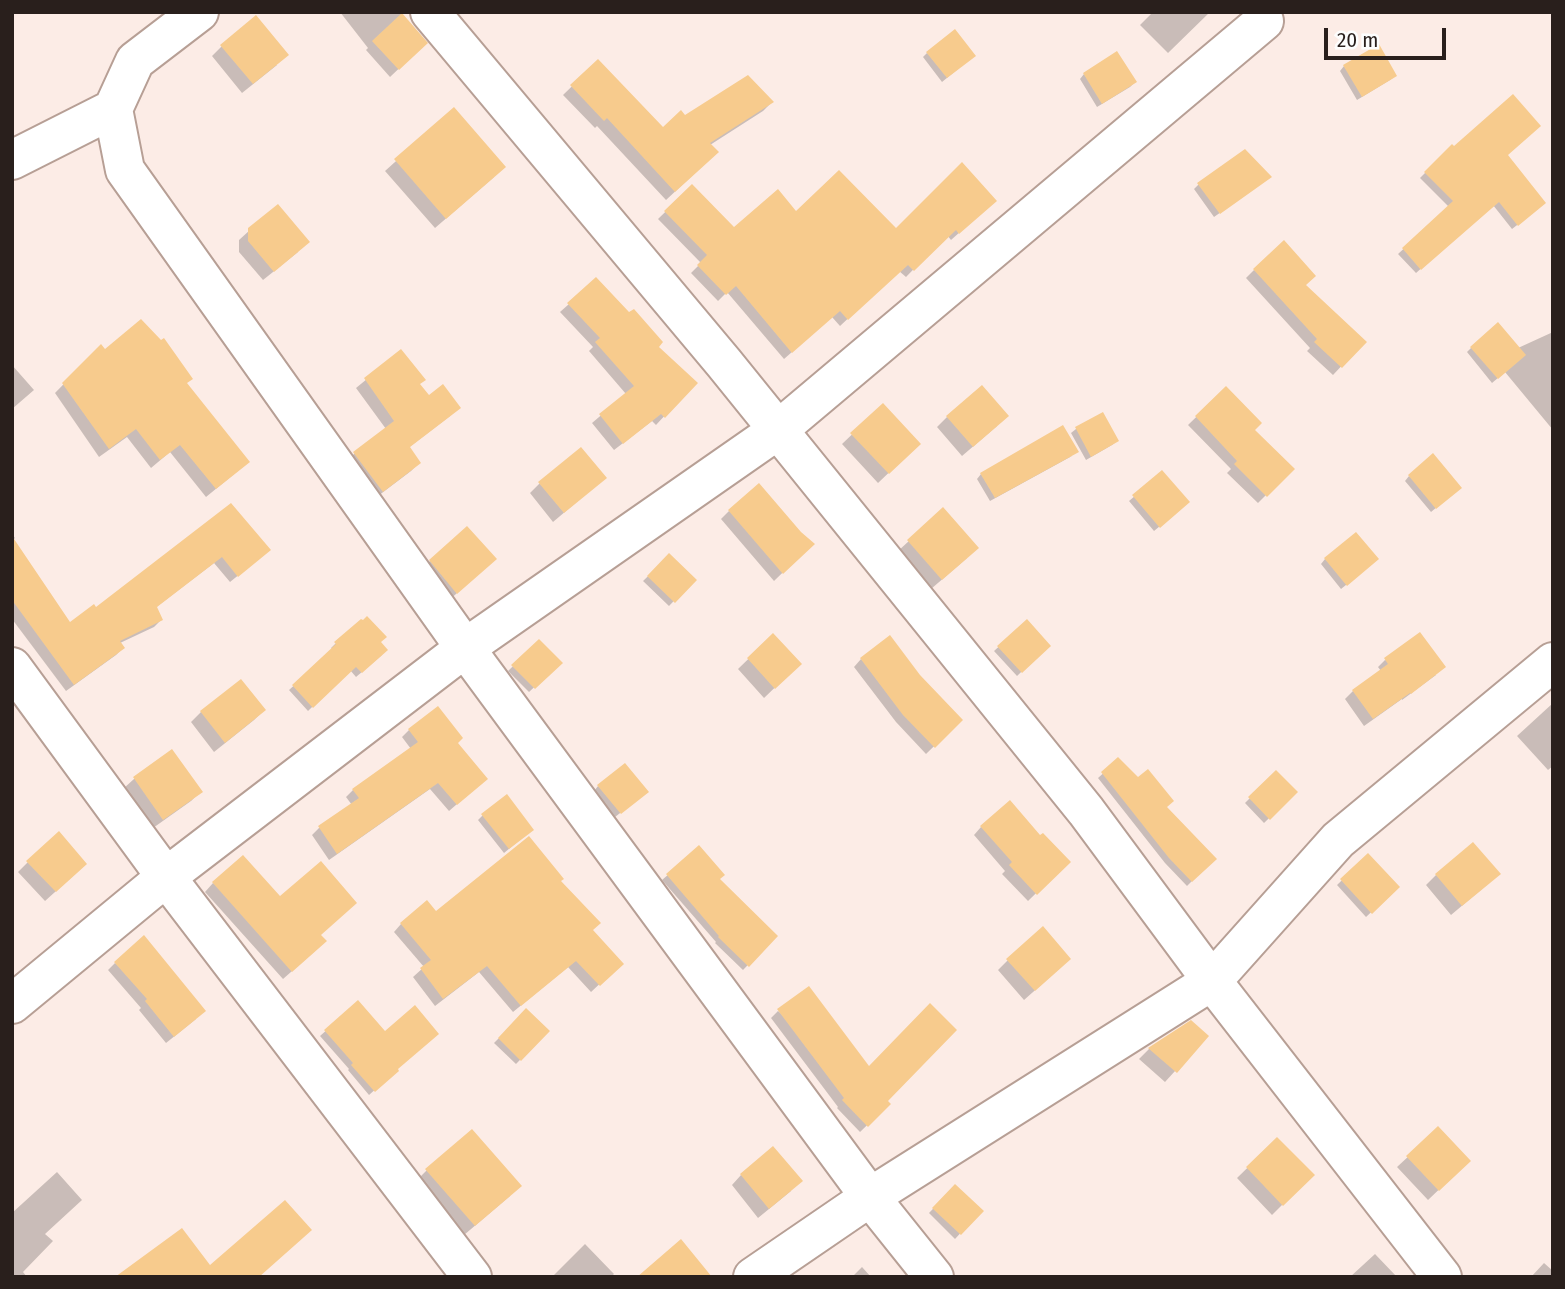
<!DOCTYPE html>
<html>
<head>
<meta charset="utf-8">
<style>
  body { margin:0 }
  #map { position:relative; width:1565px; height:1289px; overflow:hidden; background:#fcece6; font-family:"Fira Sans Condensed",sans-serif }
  canvas { display:block }
  .frame { position:absolute; inset:0; border:14px solid #291f1c; pointer-events:none }
  .scale { position:absolute; left:1324px; top:28px; width:122px; height:32px; box-sizing:border-box; border:4px solid #291f1c; border-top:0; padding-left:9px; font-size:21px; line-height:24px; white-space:nowrap; color:#291f1c; -webkit-text-stroke:5px #fdfdfd; paint-order:stroke }
</style>
</head>
<body>
<div id="map">
<canvas width="1565" height="1289"></canvas>
<div class="frame"></div>
<div class="scale">20 m</div>
</div>
<script>
const context = document.querySelector('canvas').getContext('2d');
context.lineJoin = 'round';
function paint(path, color) {
  context.fillStyle = color;
  context.fill(path, 'evenodd');
}
function poly(rows) {
  const path = new Path2D();
  for (const r of rows) {
    path.moveTo(r[0], r[1]);
    for (let i = 2; i < r.length; i += 2) path.lineTo(r[i], r[i + 1]);
  }
  return path;
}
function stroke(path, color, width, dash) {
  context.strokeStyle = color;
  context.lineWidth = width;
  context.lineCap = dash ? 'butt' : 'round';
  context.setLineDash(dash || []);
  context.stroke(path);
}
paint(poly([
  [340,12,399,12,426,43,390,77,366,50,368,48],
  [1153,12,1210,12,1168,53,1140,25],
  [222,46,277,65,242,93,212,56],
  [927,53,969,60,942,82,923,57],
  [598,61,663,129,684,117,772,102,763,111,710,145,708,161,666,200,597,126,595,128,563,95],
  [1344,66,1395,76,1390,80,1357,100,1340,71],
  [1084,74,1135,82,1130,87,1097,107,1080,79],
  [454,109,494,177,435,228,385,171],
  [1452,146,1506,155,1539,208,1512,229,1493,205,1416,273,1398,254,1449,207,1420,178],
  [1265,181,1214,217,1194,189,1199,184],
  [692,186,733,230,796,214,896,231,987,208,951,240,947,235,906,277,899,271,840,326,832,317,784,359,727,292,718,301,691,273,701,263,658,219],
  [250,230,298,252,263,280,239,252,239,240],
  [1254,270,1304,286,1364,342,1333,375,1307,351,1310,348,1246,278],
  [569,304,656,347,695,383,656,425,652,421,614,450,592,423,626,394,589,351,593,347,560,312],
  [1553,332,1553,430,1505,372,1492,383,1467,352,1471,348,1518,348],
  [100,347,104,352,185,384,239,470,206,497,170,452,151,468,127,437,99,457,55,393],
  [401,351,418,385,450,416,408,448,419,463,411,471,374,499,346,462,354,454,386,429,356,388],
  [12,365,34,390,12,409],
  [1226,388,1253,430,1292,469,1258,503,1227,473,1231,469,1188,425],
  [883,405,919,444,878,483,842,444],
  [1102,414,1117,441,1112,445,1086,460,1071,433,1076,429],
  [947,417,997,426,962,456,937,427],
  [1072,456,990,501,977,479,981,474],
  [1162,473,1183,507,1154,531,1129,501],
  [1409,476,1455,492,1431,512,1405,481],
  [605,478,553,522,530,493,540,483],
  [230,505,261,557,230,582,214,563,155,608,161,620,154,627,120,643,123,648,116,655,66,691,12,619,12,534,15,538,13,540,70,624,96,610],
  [943,510,967,558,931,589,898,551],
  [729,511,812,544,774,581,721,519],
  [669,556,694,580,669,606,643,581],
  [1325,559,1372,564,1341,589,1321,564],
  [430,561,484,569,447,602,420,571],
  [1026,622,1048,646,1017,676,994,651],
  [773,635,789,674,764,698,738,669],
  [539,641,560,663,529,692,508,671],
  [379,642,382,655,356,677,350,670,308,711,289,690,333,650,331,648,336,643],
  [861,659,961,720,926,754,896,722,854,667],
  [1385,660,1436,675,1402,700,1402,699,1364,726,1345,699,1353,691,1381,671,1378,667],
  [1553,703,1553,766,1548,770,1517,736],
  [264,710,254,720,214,752,191,722,201,712],
  [409,730,456,743,478,786,449,811,430,789,329,860,312,835,319,828,352,805,346,797,353,790,411,749,402,737],
  [172,752,201,791,191,801,153,828,124,788,134,779],
  [1118,760,1214,859,1187,886,1165,863,1098,778],
  [1276,772,1296,792,1264,823,1245,803],
  [598,786,642,796,615,817,594,791],
  [483,815,527,834,504,853,478,820],
  [981,827,1040,838,1068,862,1028,901,1002,874,1005,871,974,835],
  [699,848,718,880,776,936,743,970,715,943,716,942,662,880],
  [1368,855,1398,887,1366,917,1337,885],
  [28,862,75,874,45,901,18,872],
  [1436,875,1489,883,1451,915,1426,885],
  [559,881,591,930,622,963,591,992,568,967,513,1012,479,972,435,1006,413,977,424,967,394,932,401,924,436,913],
  [213,883,319,935,316,950,283,979,205,892],
  [1008,960,1059,969,1024,1000,998,970],
  [115,963,196,1019,166,1043,139,1010,141,1008,108,970],
  [357,1003,397,1070,369,1095,348,1070,349,1069,320,1036],
  [526,1011,548,1031,516,1064,494,1043],
  [778,1011,889,1104,860,1132,837,1108,838,1107,771,1018],
  [1191,1022,1207,1036,1165,1082,1139,1059,1149,1049],
  [1438,1129,1469,1161,1428,1200,1397,1167],
  [1277,1139,1312,1175,1272,1215,1237,1178],
  [427,1170,510,1196,464,1235,417,1180],
  [57,1172,82,1200,45,1234,53,1241,23,1272,27,1277,12,1277,12,1213],
  [741,1175,791,1191,758,1218,732,1185],
  [955,1186,981,1211,955,1239,929,1213],
  [585,1244,614,1274,611,1277,552,1277],
  [1375,1254,1397,1277,1350,1277],
  [1544,1263,1553,1271,1553,1277,1531,1277],
  [862,1267,871,1277,852,1277]
]), '#0003');
paint(poly([
  [402,13,428,43,399,70,372,41],
  [256,15,289,55,253,84,220,45],
  [955,29,976,56,947,78,926,52],
  [1379,44,1397,76,1362,97,1343,65],
  [1117,51,1137,82,1102,104,1083,73],
  [598,59,663,127,681,110,685,115,748,75,774,102,710,143,719,152,675,192,607,118,604,121,570,85],
  [1513,94,1541,126,1508,155,1546,203,1518,226,1499,202,1421,270,1402,248,1453,201,1424,172,1452,144,1454,146],
  [454,107,506,167,446,219,394,159],
  [1245,149,1272,177,1220,214,1197,183],
  [962,162,997,201,959,234,956,230,914,271,908,265,848,320,840,311,792,353,736,286,726,295,697,265,707,255,664,211,692,184,734,227,778,189,796,211,839,170,896,228],
  [278,204,310,242,274,272,248,241,248,228],
  [1284,240,1316,276,1306,285,1367,342,1342,368,1314,342,1317,339,1253,269],
  [596,277,629,312,634,309,663,342,659,347,698,383,665,418,661,414,623,444,599,414,634,386,595,342,600,338,567,303],
  [141,319,161,340,164,338,193,379,187,383,250,462,216,489,180,445,160,460,136,429,109,449,62,383,101,344,105,349],
  [1498,322,1526,355,1498,379,1470,347],
  [401,349,426,380,420,384,429,395,443,384,461,408,410,447,421,463,383,492,353,452,394,421,364,378],
  [982,385,1009,416,973,447,946,416],
  [1226,386,1262,423,1255,430,1295,469,1267,497,1234,464,1237,461,1195,416],
  [883,403,921,444,889,474,850,433],
  [1103,412,1119,441,1091,457,1075,427],
  [1063,425,1079,452,995,498,980,473],
  [581,447,607,478,564,513,538,482],
  [1433,453,1462,488,1436,509,1408,475],
  [1162,470,1190,502,1160,528,1132,495],
  [759,483,801,532,815,544,783,574,728,510],
  [231,503,271,550,238,577,222,557,157,607,163,620,120,641,125,648,74,685,12,600,12,536,70,622,94,604,96,607],
  [943,507,979,548,942,580,907,540],
  [467,526,497,559,457,594,429,560],
  [1356,532,1379,559,1347,586,1324,558],
  [669,553,697,580,675,603,647,576],
  [367,616,387,637,381,642,388,650,362,673,356,667,313,708,292,685,336,644,334,642,361,619,363,620],
  [1027,619,1051,646,1022,673,997,646],
  [1420,632,1446,667,1411,694,1410,693,1373,719,1352,690,1388,664,1384,658],
  [773,633,802,664,775,689,747,658],
  [890,635,920,675,963,720,935,748,903,715,860,658],
  [539,639,563,663,535,689,511,665],
  [241,679,266,710,225,743,200,711],
  [438,706,463,738,458,743,488,779,457,805,438,783,337,854,318,826,359,798,352,789,418,742,408,729],
  [172,749,203,792,163,820,133,777],
  [1118,757,1138,777,1148,769,1174,801,1167,807,1217,859,1192,882,1169,858,1101,772],
  [625,763,649,792,621,814,597,785],
  [1276,770,1298,792,1270,820,1248,797],
  [507,794,534,830,509,849,481,814],
  [1010,800,1040,835,1043,833,1071,862,1037,895,1009,865,1012,862,980,826],
  [59,831,87,864,56,892,26,861],
  [529,836,564,879,561,881,601,923,593,930,624,964,600,986,576,961,521,1006,487,966,443,999,420,968,431,960,400,923,427,900,436,911],
  [1473,842,1501,874,1462,906,1435,874],
  [699,845,725,875,720,879,778,936,749,967,718,937,719,936,666,874],
  [1368,853,1400,887,1372,914,1340,879],
  [243,855,280,896,321,861,357,903,321,935,327,941,292,972,212,882],
  [1043,926,1071,959,1035,991,1006,959],
  [144,935,206,1011,174,1037,145,1001,147,999,114,962],
  [809,986,869,1066,930,1003,957,1030,888,1101,891,1104,868,1127,842,1100,844,1098,777,1009],
  [358,1000,385,1031,415,1005,439,1034,398,1069,399,1071,375,1092,351,1065,353,1063,324,1030],
  [526,1008,550,1031,521,1061,498,1038],
  [1191,1020,1209,1036,1177,1073,1148,1048],
  [1438,1126,1471,1161,1439,1191,1406,1156],
  [472,1129,522,1186,475,1226,425,1169],
  [1277,1137,1315,1175,1283,1206,1246,1167],
  [773,1146,803,1181,769,1209,740,1174],
  [955,1184,984,1211,961,1235,932,1208],
  [285,1200,312,1230,259,1277,115,1277,182,1228,210,1265],
  [681,1239,712,1277,637,1277]
]), '#f7cb8d');
const minor = poly([
  [199,12,135,61,113,109,125,170,465,648,870,1197,934,1277],
  [430,12,724,363,1086,811,1212,981,1442,1277],
  [12,160,113,109],
  [12,667,166,877,472,1277],
  [12,1004,166,877,465,648,778,430,1264,21],
  [753,1277,870,1197,1212,981,1338,840,1553,662]
]);
stroke(minor, '#b79f95', 42);
stroke(minor, '#fff', 38);
</script>
</body>
</html>
